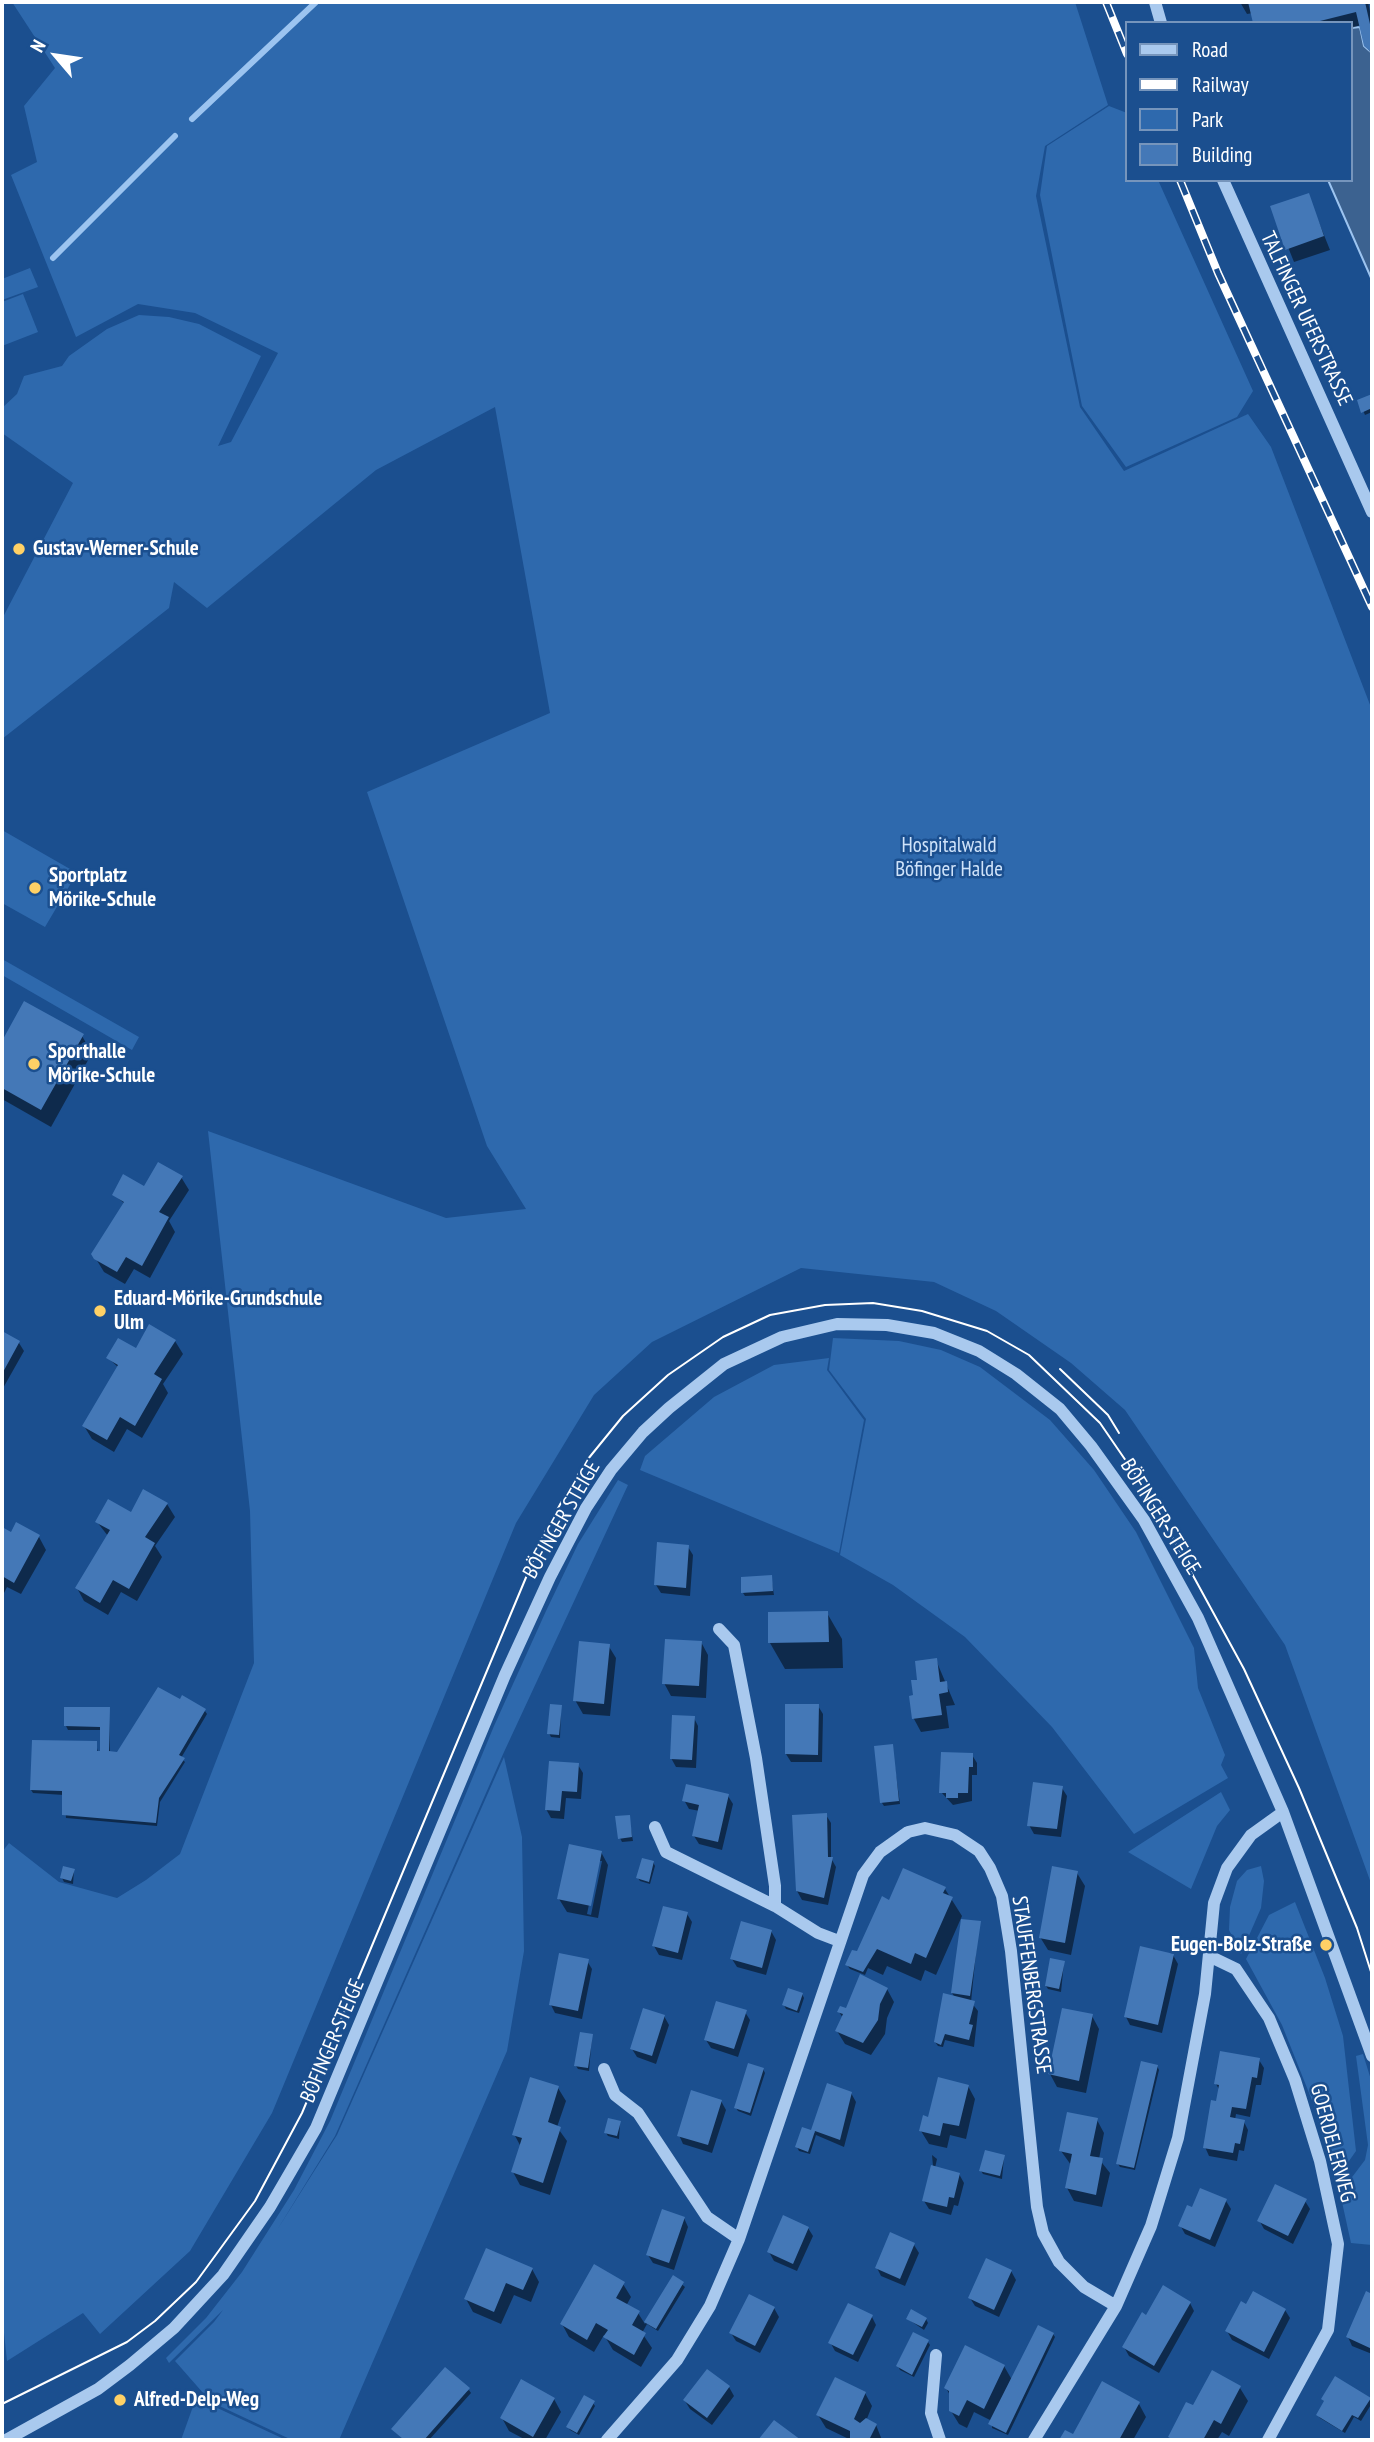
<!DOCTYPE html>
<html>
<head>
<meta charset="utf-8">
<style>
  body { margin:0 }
  #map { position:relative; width:1374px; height:2442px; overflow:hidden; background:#1b4f8f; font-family:"PT Sans Narrow",sans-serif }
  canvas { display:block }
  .frame { position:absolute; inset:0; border:4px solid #fff; pointer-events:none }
  .legend { position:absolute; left:1125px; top:21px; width:228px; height:161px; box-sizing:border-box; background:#1b4f8f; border:2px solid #7695bc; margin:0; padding:9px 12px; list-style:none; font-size:21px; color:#fff }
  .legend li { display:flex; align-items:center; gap:14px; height:35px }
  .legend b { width:35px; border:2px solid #7695bc }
  .north { position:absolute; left:21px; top:21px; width:70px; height:70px; -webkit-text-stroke:5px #1b4f8f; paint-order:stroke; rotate:299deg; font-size:19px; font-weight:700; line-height:28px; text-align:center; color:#fff }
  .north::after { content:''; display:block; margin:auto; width:24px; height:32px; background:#fff; clip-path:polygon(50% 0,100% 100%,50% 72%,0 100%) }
</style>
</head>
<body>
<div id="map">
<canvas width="1374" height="2442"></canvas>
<div class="frame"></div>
<ul class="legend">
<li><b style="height:9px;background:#a9c9ee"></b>Road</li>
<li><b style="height:9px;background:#fff"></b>Railway</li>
<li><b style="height:19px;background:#2e69ad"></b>Park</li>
<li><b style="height:19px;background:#4478b7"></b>Building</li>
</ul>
<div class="north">N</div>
</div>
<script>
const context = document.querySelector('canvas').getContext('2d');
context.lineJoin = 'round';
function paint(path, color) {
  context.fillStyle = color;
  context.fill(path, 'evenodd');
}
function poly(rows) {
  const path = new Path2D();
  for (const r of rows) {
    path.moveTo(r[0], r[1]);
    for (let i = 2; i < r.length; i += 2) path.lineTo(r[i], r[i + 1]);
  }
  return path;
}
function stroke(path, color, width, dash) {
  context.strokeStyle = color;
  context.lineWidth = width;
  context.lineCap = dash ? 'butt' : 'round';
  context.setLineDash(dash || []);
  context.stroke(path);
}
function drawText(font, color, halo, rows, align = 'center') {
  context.font = font + ' "PT Sans Narrow",sans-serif';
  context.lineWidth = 5;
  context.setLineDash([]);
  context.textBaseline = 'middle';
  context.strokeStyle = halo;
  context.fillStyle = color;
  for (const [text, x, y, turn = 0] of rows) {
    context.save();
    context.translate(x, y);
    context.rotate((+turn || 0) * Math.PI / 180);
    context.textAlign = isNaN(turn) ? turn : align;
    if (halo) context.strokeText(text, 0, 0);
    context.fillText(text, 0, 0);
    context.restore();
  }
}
paint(poly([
  [12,2,1075,2,1108,105,1045,146,1036,196,1080,407,1124,471,1248,414,1271,447,1372,710,1372,1886,1285,1645,1125,1410,1071,1363,996,1311,934,1282,801,1268,652,1342,594,1395,516,1523,272,2113,190,2251,100,2334,83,2313,7,2361,2,2314,2,1852,9,1843,59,1882,117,1898,146,1880,180,1854,254,1663,250,1511,208,1131,446,1218,526,1209,487,1146,367,792,550,713,495,407,376,470,207,608,174,582,169,608,2,739,2,619,73,483,2,433,2,408,17,394,24,376,62,366,69,356,107,329,139,315,169,317,199,324,261,356,218,446,231,442,278,353,195,313,138,304,76,337,11,175,37,162,24,106,55,68],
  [1109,106,1127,113,1127,180,1158,180,1253,391,1237,417,1126,467,1082,406,1040,195,1047,146],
  [30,268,38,287,2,300,2,279],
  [23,294,38,332,2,346,2,302],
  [2,830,77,873,45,927,2,903],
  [2,959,139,1037,132,1050,2,975],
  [833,1338,899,1341,941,1350,980,1367,1050,1420,1094,1470,1136,1532,1194,1648,1198,1688,1225,1755,1221,1765,1228,1778,1134,1834,1052,1727,965,1637,893,1585,840,1555,866,1419,829,1370],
  [829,1358,827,1370,864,1420,839,1553,640,1470,645,1456,714,1397,774,1365],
  [618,1480,628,1485,504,1752,335,2136,277,2230,337,2135,504,1757,522,1837,524,1951,507,2051,339,2440,292,2440,211,2402,175,2361,214,2322,223,2310,169,2363,166,2358,206,2318,242,2272,294,2190,330,2121,494,1726,546,1611,578,1544],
  [1221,1792,1230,1810,1217,1826,1191,1889,1128,1852],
  [1261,1866,1264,1881,1261,1908,1241,1954,1229,1930,1230,1907,1237,1881,1247,1870],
  [1295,1902,1325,1978,1343,2036,1356,2151,1335,2181,1315,2108,1282,2025,1246,1959,1269,1915],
  [1363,2054,1372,2083,1372,2245,1351,2243,1340,2193,1365,2160,1368,2145,1356,2056],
  [196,2398,286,2440,181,2440]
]), '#2e69ad');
const water = poly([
  [1360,27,1364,46,1372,53,1372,280,1328,180,1351,180,1351,28,1360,27]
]);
paint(water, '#3c6290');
stroke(water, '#9cc4f0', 2);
paint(poly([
  [1240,2,1368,2,1372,21,1372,55,1366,46,1361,25,1351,28,1351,23,1255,23,1253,13,1247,14],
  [1308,195,1330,250,1294,262,1272,207],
  [1372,396,1372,412,1365,415,1359,401],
  [25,1003,82,1036,92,1053,51,1127,2,1099,2,1044],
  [181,1177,189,1190,169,1221,175,1232,150,1278,134,1269,125,1284,104,1272,93,1254,124,1203,114,1195],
  [2,1333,19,1343,24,1351,2,1390],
  [175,1341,183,1354,163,1384,168,1393,142,1438,127,1429,114,1452,92,1439,84,1426,118,1367,108,1358],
  [167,1504,175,1517,155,1546,162,1557,137,1601,121,1592,108,1615,84,1601,77,1588,108,1536,97,1522],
  [2,1529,11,1534,39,1537,46,1550,21,1594,7,1587,2,1597],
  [688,1547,693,1555,690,1596,661,1593,656,1585],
  [771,1577,774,1595,745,1596,743,1593],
  [827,1613,842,1639,843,1668,785,1669,770,1643],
  [701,1642,708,1655,706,1698,671,1696,664,1683],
  [608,1645,616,1658,610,1716,583,1714,575,1700],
  [936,1660,955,1705,946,1706,949,1728,921,1732,914,1719,911,1698,915,1697,919,1681],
  [818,1706,823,1714,822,1762,791,1762,786,1754],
  [561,1707,560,1738,551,1737,549,1733],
  [109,1709,110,1753,118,1754,205,1711,207,1714,181,1758,185,1762,160,1802,157,1826,66,1818,64,1795,33,1793,31,1790,96,1743,98,1753,102,1753,102,1730,68,1730,66,1726],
  [694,1718,698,1726,696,1768,676,1767,671,1758],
  [892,1746,900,1804,884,1806,882,1803],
  [972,1755,977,1763,977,1775,972,1775,972,1801,953,1805,941,1792],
  [578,1765,583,1773,581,1799,566,1798,564,1819,551,1818,546,1809],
  [1062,1788,1067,1796,1061,1837,1034,1834,1029,1825],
  [728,1796,733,1804,722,1850,699,1844,694,1836,700,1811,689,1809,684,1800],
  [826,1815,831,1823,831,1858,836,1867,828,1905,802,1900,797,1891],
  [629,1817,633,1841,622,1842,620,1838],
  [601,1852,608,1865,598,1918,567,1912,559,1899],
  [598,1861,602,1861,591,1915,587,1914],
  [653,1862,655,1866,650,1884,640,1881,638,1878],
  [74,1870,73,1884,64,1882,62,1878],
  [1077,1873,1085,1886,1071,1955,1048,1950,1040,1937],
  [945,1889,962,1916,936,1975,925,1970,921,1981,887,1966,883,1975,868,1968,865,1975,850,1969,847,1965,862,1956,890,1902],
  [687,1914,692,1922,682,1960,659,1955,654,1946],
  [979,1923,971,2002,978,2011,974,2047,945,2040,943,2047,938,2046,935,2042,955,1998,952,1993],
  [771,1931,776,1940,766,1975,737,1967,732,1959],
  [1173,1955,1178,1964,1162,2033,1130,2025,1126,2017],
  [587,1961,592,1969,582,2019,555,2013,551,2005],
  [1064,1962,1061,1992,1048,1989,1046,1986],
  [887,1989,894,2002,887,2018,885,2034,871,2055,845,2044,837,2031,843,2018,839,2012],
  [802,1994,804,1998,799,2013,786,2009,784,2005],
  [745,2012,750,2020,738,2057,711,2048,706,2040],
  [664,2016,669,2025,656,2064,637,2057,632,2049],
  [1092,2016,1099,2029,1086,2093,1057,2087,1050,2074],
  [592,2036,589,2071,578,2069,576,2066],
  [1259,2060,1264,2068,1261,2085,1256,2085,1250,2117,1236,2114,1235,2120,1244,2122,1248,2130,1244,2151,1239,2150,1237,2161,1209,2156,1205,2147,1218,2104,1220,2091,1216,2084],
  [1157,2066,1159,2070,1135,2170,1120,2167,1118,2164],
  [763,2069,765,2073,751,2116,738,2111,736,2108],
  [968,2086,975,2099,966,2139,950,2135,947,2148,929,2144,921,2131,930,2119],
  [558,2088,566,2101,557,2127,567,2141,550,2195,520,2185,513,2172,521,2147,514,2134],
  [851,2093,856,2102,844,2147,816,2135,810,2154,799,2151,797,2147,803,2129,815,2133,813,2130],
  [721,2101,726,2110,712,2153,683,2144,679,2135],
  [1097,2120,1104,2133,1099,2159,1110,2173,1102,2207,1074,2201,1067,2188,1071,2165,1061,2151],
  [620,2123,619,2139,608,2136,606,2133],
  [932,2155,937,2159,935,2168,959,2174,964,2183,958,2206,954,2205,951,2215,929,2209,924,2201,933,2166],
  [1004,2157,1002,2179,983,2174,981,2171],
  [1226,2201,1231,2209,1215,2247,1185,2234,1180,2225,1193,2209],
  [1305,2201,1310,2209,1293,2244,1264,2229,1259,2220],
  [684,2218,688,2227,674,2270,653,2263,648,2255],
  [808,2228,813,2236,797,2271,774,2261,769,2252],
  [914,2245,919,2253,905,2286,881,2276,877,2268],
  [532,2269,539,2282,531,2302,514,2295,501,2324,473,2312,466,2299],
  [1011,2271,1016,2280,999,2317,975,2306,970,2298],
  [673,2277,685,2287,658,2331,647,2324,642,2333,652,2348,641,2367,613,2350,604,2335,594,2352,569,2337,562,2324,623,2284,631,2297,626,2306,638,2313,645,2324],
  [1367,2294,1372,2296,1372,2354,1352,2346,1348,2337],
  [1190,2303,1194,2311,1159,2373,1129,2356,1124,2347,1146,2317],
  [774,2308,779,2317,760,2353,736,2341,731,2333],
  [1285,2310,1290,2318,1269,2359,1232,2340,1227,2331],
  [872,2317,876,2325,858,2362,835,2351,830,2342],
  [908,2319,926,2319,928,2323,924,2330],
  [1053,2334,1055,2337,1008,2435,992,2428,992,2421,974,2412,967,2428,959,2424,951,2411,951,2397,946,2388,1004,2366,1012,2380],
  [928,2342,930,2345,914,2377,900,2370,898,2366],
  [729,2387,734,2396,712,2425,690,2409,685,2401],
  [1240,2388,1248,2401,1229,2436,1222,2432,1217,2440,1172,2440,1170,2437],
  [469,2390,471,2393,429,2440,404,2440,395,2432],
  [865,2393,872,2406,866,2421,876,2425,882,2440,851,2440,826,2428,818,2415],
  [554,2399,561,2412,545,2440,526,2440,509,2431,502,2418],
  [1323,2399,1370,2399,1372,2403,1361,2421,1354,2417,1345,2433,1320,2418,1318,2415,1325,2403],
  [593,2403,595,2406,579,2435,570,2430,568,2427],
  [1139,2404,1146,2417,1133,2440,1061,2440,1066,2432,1073,2436]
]), '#0007');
stroke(poly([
  [192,119,316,2],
  [53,258,175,136]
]), '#9cc4f0', 6);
paint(poly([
  [1248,2,1365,2,1372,33,1372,53,1364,46,1356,12,1312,23,1253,23],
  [1309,193,1324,236,1285,250,1270,206],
  [1372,394,1372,408,1361,413,1357,400],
  [24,1001,84,1034,41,1110,2,1088,2,1041],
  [158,1162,183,1176,159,1212,169,1217,142,1266,126,1257,117,1272,94,1259,91,1254,124,1202,112,1195,123,1174,144,1186],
  [149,1324,176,1340,154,1374,162,1379,135,1426,120,1417,107,1440,82,1426,118,1365,106,1358,118,1338,136,1348],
  [2,1331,20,1341,2,1374],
  [143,1489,168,1503,145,1537,155,1543,129,1589,113,1580,100,1603,75,1588,110,1530,95,1522,108,1499,131,1512],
  [16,1522,40,1535,14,1583,2,1576,2,1527,11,1532],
  [657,1542,689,1545,686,1588,654,1585],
  [772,1575,773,1591,741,1593,741,1577],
  [828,1611,829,1642,768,1643,768,1612],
  [665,1639,702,1641,699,1686,662,1684],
  [579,1641,610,1644,604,1704,573,1701],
  [937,1658,940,1682,947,1681,948,1692,939,1694,942,1715,912,1719,909,1696,913,1695,911,1680,917,1680,915,1661],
  [158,1687,180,1699,182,1695,206,1709,179,1755,185,1758,159,1798,156,1823,62,1815,62,1791,30,1790,32,1740,97,1741,97,1751,100,1751,100,1727,64,1726,64,1707,110,1707,109,1751,117,1752],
  [550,1704,562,1705,559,1735,547,1734],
  [785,1704,819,1704,818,1755,785,1754],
  [672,1715,695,1716,692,1760,670,1759],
  [893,1744,899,1801,880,1803,874,1746],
  [941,1752,973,1753,973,1767,969,1767,968,1793,958,1793,958,1798,946,1798,946,1793,939,1793],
  [549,1761,579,1763,577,1792,562,1791,560,1811,545,1810],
  [1033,1782,1063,1786,1057,1829,1027,1826],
  [686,1784,729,1794,718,1842,692,1836,699,1805,682,1801],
  [827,1813,828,1857,833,1857,824,1898,796,1891,792,1815],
  [630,1815,632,1837,618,1839,615,1816],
  [569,1844,602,1851,591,1906,557,1899],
  [642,1858,654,1861,649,1882,636,1878],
  [63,1866,75,1869,71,1881,60,1878],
  [1052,1866,1078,1871,1065,1943,1039,1938],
  [903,1868,946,1887,943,1893,953,1897,926,1958,915,1953,911,1964,877,1949,863,1972,845,1965,852,1950,857,1951,882,1896,889,1900],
  [663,1906,688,1912,678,1953,652,1946],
  [961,1919,981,1921,970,1996,951,1993],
  [741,1921,772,1930,762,1968,730,1959],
  [1140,1946,1174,1954,1158,2025,1124,2017],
  [559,1953,589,1959,578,2011,549,2005],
  [1050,1958,1065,1961,1059,1989,1045,1986],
  [860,1974,888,1988,880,2004,878,2020,863,2043,835,2031,843,2014,837,2012,840,2006,846,2008],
  [788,1988,803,1993,797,2011,782,2005],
  [943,1993,975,2001,969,2024,973,2025,969,2040,945,2034,941,2045,934,2042],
  [716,2001,747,2010,734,2049,704,2040],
  [643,2008,665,2015,652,2056,630,2049],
  [1062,2008,1093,2014,1079,2081,1048,2074],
  [580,2032,593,2034,588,2068,574,2066],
  [1220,2051,1260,2058,1257,2078,1252,2077,1246,2109,1232,2107,1230,2117,1245,2120,1240,2144,1235,2143,1233,2153,1203,2148,1211,2100,1216,2101,1219,2085,1214,2084],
  [1141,2061,1158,2065,1134,2168,1116,2164],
  [748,2063,764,2068,750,2113,734,2108],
  [530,2077,559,2086,548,2122,561,2127,543,2183,511,2172,522,2138,512,2135],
  [938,2077,969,2085,959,2126,943,2123,940,2136,919,2131,923,2115,928,2117],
  [827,2083,852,2092,840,2140,815,2131,808,2152,795,2147,802,2127,811,2130],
  [691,2090,722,2100,708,2145,677,2136],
  [1067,2112,1098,2118,1090,2156,1103,2158,1096,2195,1065,2188,1072,2154,1059,2151],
  [608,2118,621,2121,617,2136,604,2133],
  [985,2150,1005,2155,1000,2176,979,2171],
  [931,2165,960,2173,954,2198,949,2197,947,2207,922,2201],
  [1275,2184,1307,2199,1288,2236,1257,2221],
  [1200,2188,1227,2199,1210,2240,1178,2226,1187,2205,1192,2207],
  [662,2209,685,2217,669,2263,646,2255],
  [783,2215,809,2227,793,2264,767,2252],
  [890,2232,915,2243,900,2279,875,2268],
  [486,2248,533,2268,523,2290,506,2283,494,2312,464,2299],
  [986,2258,1012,2270,994,2310,968,2298],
  [594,2264,625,2282,616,2298,640,2311,632,2325,646,2333,634,2355,603,2337,608,2330,596,2323,587,2340,560,2324],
  [673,2275,684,2282,656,2329,644,2322],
  [1163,2285,1191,2302,1154,2366,1122,2347,1142,2312,1146,2315],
  [1253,2291,1286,2309,1264,2352,1225,2331,1241,2301,1246,2304],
  [1366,2291,1372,2294,1372,2349,1346,2337],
  [749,2294,775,2307,755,2346,729,2333],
  [848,2303,873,2315,853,2355,828,2343],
  [911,2309,927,2318,922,2327,906,2319],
  [1038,2325,1054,2333,1006,2433,988,2424],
  [913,2332,929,2340,912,2375,896,2366],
  [965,2345,1005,2365,984,2409,967,2400,959,2416,949,2411,949,2391,944,2388],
  [445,2367,470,2388,424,2440,404,2440,391,2429],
  [707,2369,730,2386,707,2418,683,2400],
  [1212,2370,1241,2386,1221,2424,1214,2420,1203,2440,1174,2440,1168,2437,1186,2402,1193,2405],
  [1335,2376,1371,2398,1358,2418,1352,2415,1342,2431,1316,2415,1324,2401,1321,2399],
  [835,2377,866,2392,854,2419,860,2423,866,2418,877,2424,869,2440,850,2440,850,2431,816,2415],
  [521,2379,555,2398,533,2437,500,2418],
  [1102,2381,1140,2402,1119,2440,1059,2440,1065,2430,1073,2434],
  [584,2395,595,2401,577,2433,566,2427],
  [774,2420,801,2440,758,2440]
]), '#4478b7');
stroke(poly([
  [1155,2,1161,23],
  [1223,180,1372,512],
  [719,1629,734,1645,756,1758,775,1886,775,1906,818,1933,839,1941],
  [655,1827,666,1852,775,1906],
  [1209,1956,1236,1969,1269,2018,1295,2080,1320,2161,1338,2244,1328,2330,1268,2440],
  [604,2069,615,2095,638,2113,707,2217,739,2239],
  [936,2355,931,2413,940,2440],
  [6,2440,98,2389,130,2365,174,2328,223,2275,270,2207,316,2128,505,1675,550,1577,586,1508,611,1470,643,1432,669,1408,724,1364,782,1337,837,1324,887,1325,934,1333,979,1351,1016,1374,1060,1409,1091,1446,1144,1520,1198,1618,1283,1812,1372,2056],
  [607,2440,677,2360,710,2306,739,2239,863,1875,880,1852,908,1832,925,1828,955,1835,979,1851,990,1868,1002,1896,1011,1951,1037,2207,1043,2233,1059,2262,1084,2287,1116,2306],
  [1034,2440,1116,2306,1151,2226,1178,2138,1205,1994,1214,1903,1227,1868,1251,1835,1283,1812]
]), '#a9c9ee', 12);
stroke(poly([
  [1060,1369,1108,1415,1119,1433],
  [2,2404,127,2342,155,2321,196,2282,255,2201,302,2113,545,1532,568,1490,588,1459,623,1416,668,1375,723,1337,770,1315,825,1305,873,1303,922,1311,987,1331,1029,1355,1100,1423,1148,1493,1244,1669,1299,1788,1357,1928,1372,1975]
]), '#fff', 2);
const rail = poly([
  [1106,2,1127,54],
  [1180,180,1218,273,1372,607]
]);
stroke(rail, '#fff', 8);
stroke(rail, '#1b4f8f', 5, [16]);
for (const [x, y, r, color] of [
  [19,549,7,"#ffd166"],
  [35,888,7,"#ffd166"],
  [34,1064,7,"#ffd166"],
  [100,1311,7,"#ffd166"],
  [1326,1945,7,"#ffd166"],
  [120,2400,7,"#ffd166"]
]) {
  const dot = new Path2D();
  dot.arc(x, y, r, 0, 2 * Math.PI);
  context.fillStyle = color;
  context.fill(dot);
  stroke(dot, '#1b4f8f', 2.5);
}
drawText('21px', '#fff', '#1b4f8f', [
  ["TALFINGER UFERSTRASSE",1306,319,65],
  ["BÖFINGER STEIGE",1160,1517,58],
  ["BÖFINGER STEIGE",562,1520,-60],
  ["STAUFFENBERGSTRASSE",1031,1985,82],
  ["BÖFINGER STEIGE",333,2041,-67],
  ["GOERDELERWEG",1332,2143,75]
]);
drawText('bold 21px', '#fff', '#1b4f8f', [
  ["Gustav-Werner-Schule",33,549],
  ["Sportplatz",49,876],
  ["Mörike-Schule",49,900],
  ["Sporthalle",48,1052],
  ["Mörike-Schule",48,1076],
  ["Eduard-Mörike-Grundschule",114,1299],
  ["Ulm",114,1323],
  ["Eugen-Bolz-Straße",1312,1945,"right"],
  ["Alfred-Delp-Weg",134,2400]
], 'left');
drawText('21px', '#cfe3fa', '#1b4f8f', [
  ["Hospitalwald",949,846],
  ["Böfinger Halde",949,870]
]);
</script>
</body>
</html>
